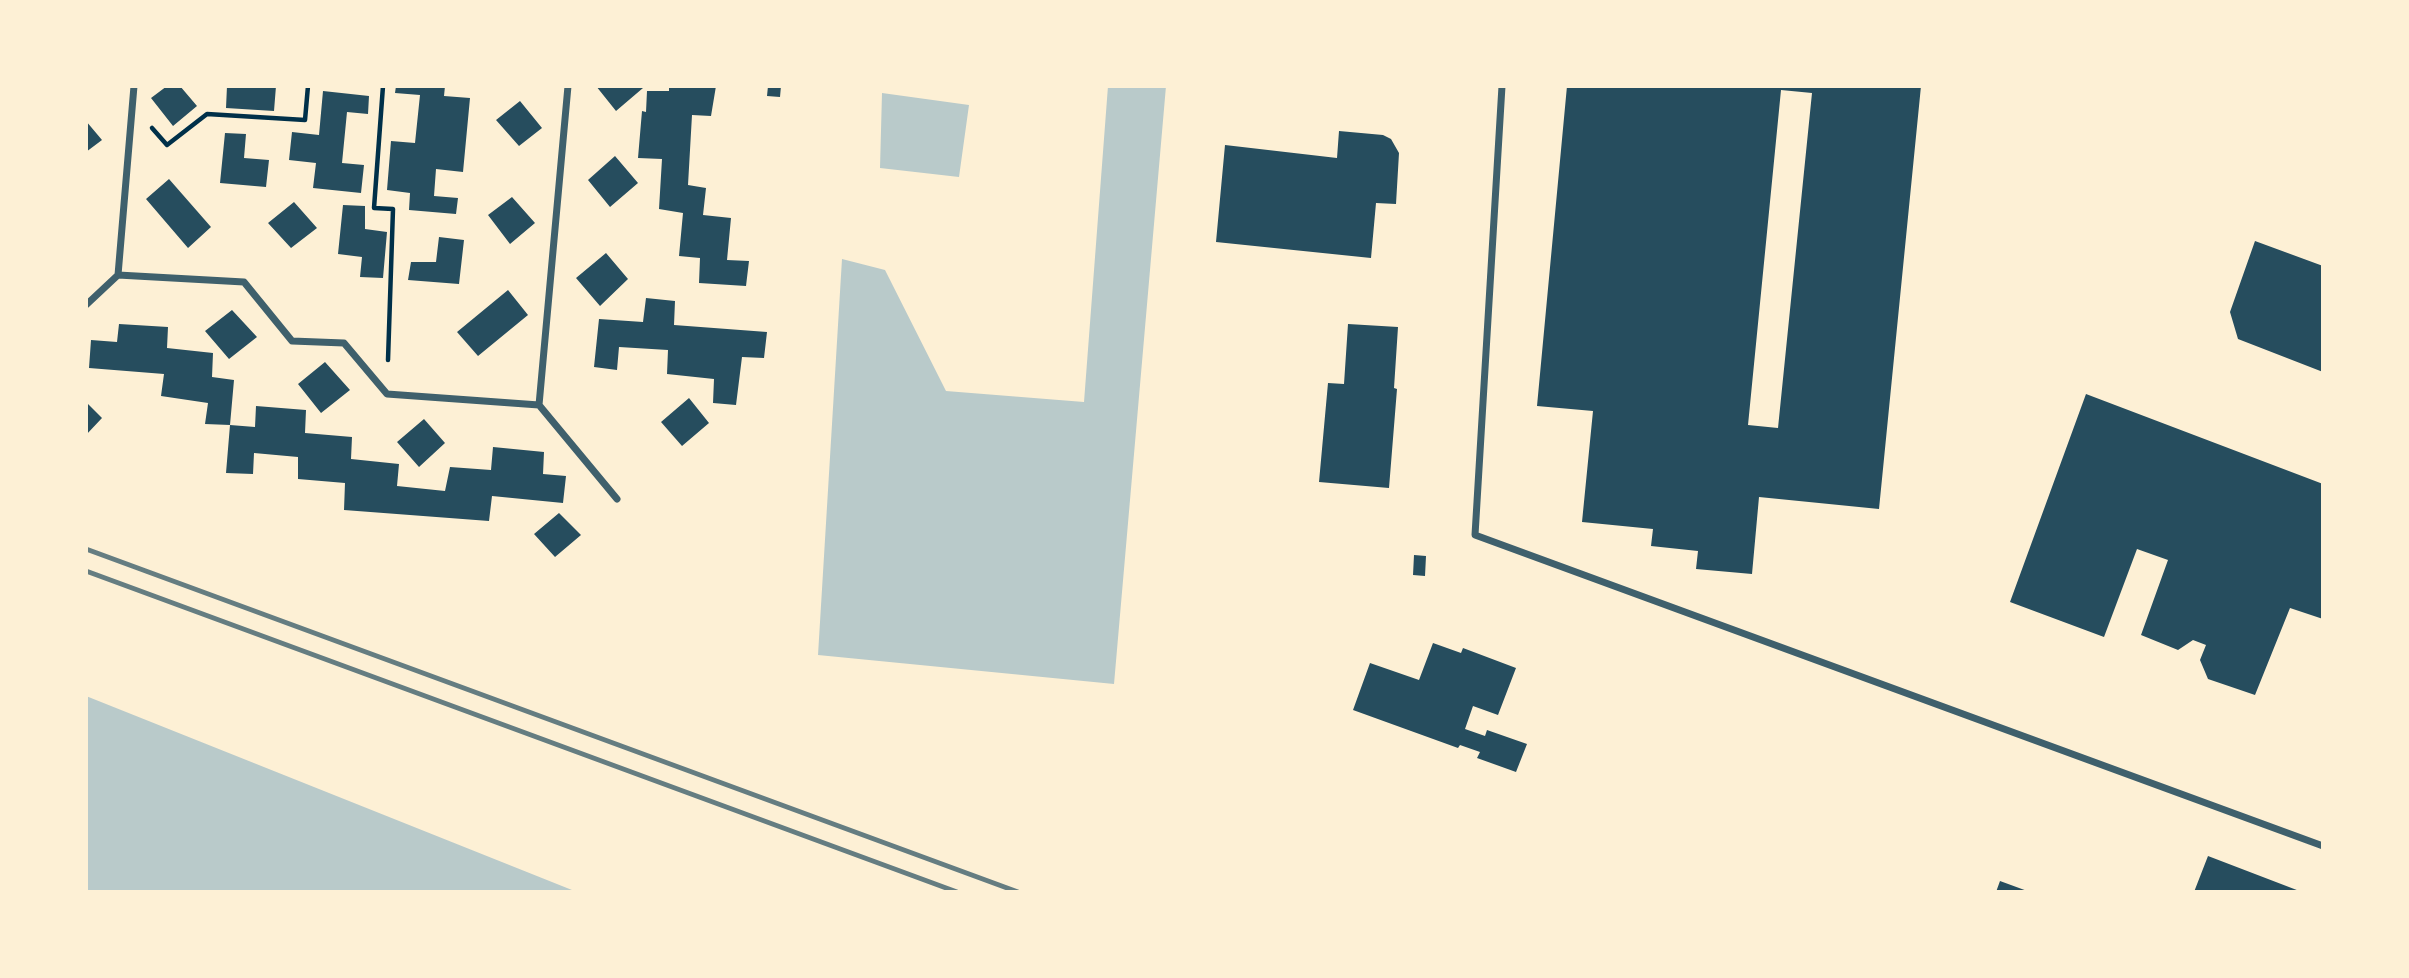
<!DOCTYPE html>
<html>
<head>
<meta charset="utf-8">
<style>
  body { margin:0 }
  #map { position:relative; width:2409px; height:978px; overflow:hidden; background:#fdf0d5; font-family:"Fira Sans",sans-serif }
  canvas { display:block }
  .frame { position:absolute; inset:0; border:88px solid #fdf0d5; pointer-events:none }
</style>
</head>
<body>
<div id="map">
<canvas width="2409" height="978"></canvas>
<div class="frame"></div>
</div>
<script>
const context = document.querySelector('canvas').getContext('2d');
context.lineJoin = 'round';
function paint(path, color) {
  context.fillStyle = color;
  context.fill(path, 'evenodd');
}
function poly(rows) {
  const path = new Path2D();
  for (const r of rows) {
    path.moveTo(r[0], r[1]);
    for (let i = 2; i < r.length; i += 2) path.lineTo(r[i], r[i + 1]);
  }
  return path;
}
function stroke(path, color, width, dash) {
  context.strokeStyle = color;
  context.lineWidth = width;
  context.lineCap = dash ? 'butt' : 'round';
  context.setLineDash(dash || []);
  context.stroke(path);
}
paint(poly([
  [1108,86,1166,86,1114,684,818,655,842,259,885,270,946,391,1084,402],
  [882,93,969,105,959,177,880,168],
  [86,696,577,892,86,892]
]), '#b9caca');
paint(poly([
  [167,86,180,86,197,106,173,126,151,98],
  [227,86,276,86,274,111,226,108],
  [396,86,445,86,444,96,470,98,463,172,436,169,434,196,458,198,456,214,409,210,410,193,387,190,391,141,415,143,420,95,395,93],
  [596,86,641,86,643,88,616,111],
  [669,86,716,86,711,116,692,115,688,185,706,188,703,215,731,218,727,260,749,261,746,286,699,283,700,258,679,256,683,213,659,209,662,159,638,158,642,111,646,112,647,91,669,91],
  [768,86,781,86,780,97,767,96],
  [1567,86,1921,86,1879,509,1759,497,1752,574,1696,569,1698,551,1651,546,1653,529,1582,522,1593,411,1537,406],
  [1781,90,1812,93,1778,428,1748,425],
  [323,91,369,96,368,114,347,112,342,163,364,165,361,193,313,188,316,163,289,160,292,132,319,135],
  [520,101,542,128,519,146,496,120],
  [86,121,102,140,86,152],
  [1339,131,1383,135,1391,139,1399,153,1396,204,1376,203,1371,258,1216,242,1225,145,1337,158],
  [225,133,246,134,244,158,269,160,266,187,220,183],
  [615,156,638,183,610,207,588,180],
  [169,179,211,227,188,248,146,199],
  [512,197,535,223,510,244,488,215],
  [294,202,317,228,291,248,268,223],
  [343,205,365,206,365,229,387,232,383,278,360,277,362,257,338,254],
  [439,237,464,240,459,284,408,280,411,262,436,262],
  [2255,241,2323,266,2323,372,2238,339,2230,312],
  [606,253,628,279,600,306,576,278],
  [508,290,528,315,478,356,457,332],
  [646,298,675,301,674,325,767,332,764,358,742,357,736,405,713,403,714,379,667,374,668,350,619,347,617,370,594,367,599,319,643,322],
  [232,310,257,337,229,359,205,331],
  [119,324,168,327,167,348,213,353,212,377,234,380,230,425,205,424,208,403,161,396,164,374,89,368,91,340,117,342],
  [1348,324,1398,327,1394,388,1397,389,1389,488,1319,482,1328,383,1344,384],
  [325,362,350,390,321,413,298,384],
  [2086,394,2323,484,2323,619,2290,608,2255,695,2208,679,2200,660,2206,645,2193,640,2178,650,2141,635,2168,560,2137,549,2104,637,2010,602],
  [689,398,709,423,682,446,661,422],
  [86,402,102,418,86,435],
  [256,406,306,410,305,433,352,437,351,459,399,464,397,486,445,491,450,467,491,470,493,447,544,452,543,474,566,476,563,503,492,496,489,521,344,510,345,483,298,479,298,457,254,453,253,474,226,473,230,425,255,427],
  [424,419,445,443,419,467,397,442],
  [559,513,581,535,555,557,534,534],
  [1414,555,1426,556,1425,576,1413,575],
  [1433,643,1461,653,1463,648,1516,668,1498,715,1473,706,1465,729,1485,736,1487,730,1527,744,1516,772,1477,758,1480,752,1460,745,1458,748,1353,710,1370,663,1419,680],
  [2208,856,2302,892,2194,892],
  [2000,881,2030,892,1996,892]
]), '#264d5e');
stroke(poly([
  [383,86,374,208,393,209,388,360],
  [152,128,167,145,207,114,305,120,308,86]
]), '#003049', 4.5);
stroke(poly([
  [1502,86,1475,535,2323,846],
  [118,275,244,282,292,341,344,343,387,394,539,405,568,86],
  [118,275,134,86],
  [86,305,118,275],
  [539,405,617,499]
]), '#3f606c', 7);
stroke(poly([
  [86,549,1018,892],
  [86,571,957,892]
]), '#657d81', 5);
</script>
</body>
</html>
